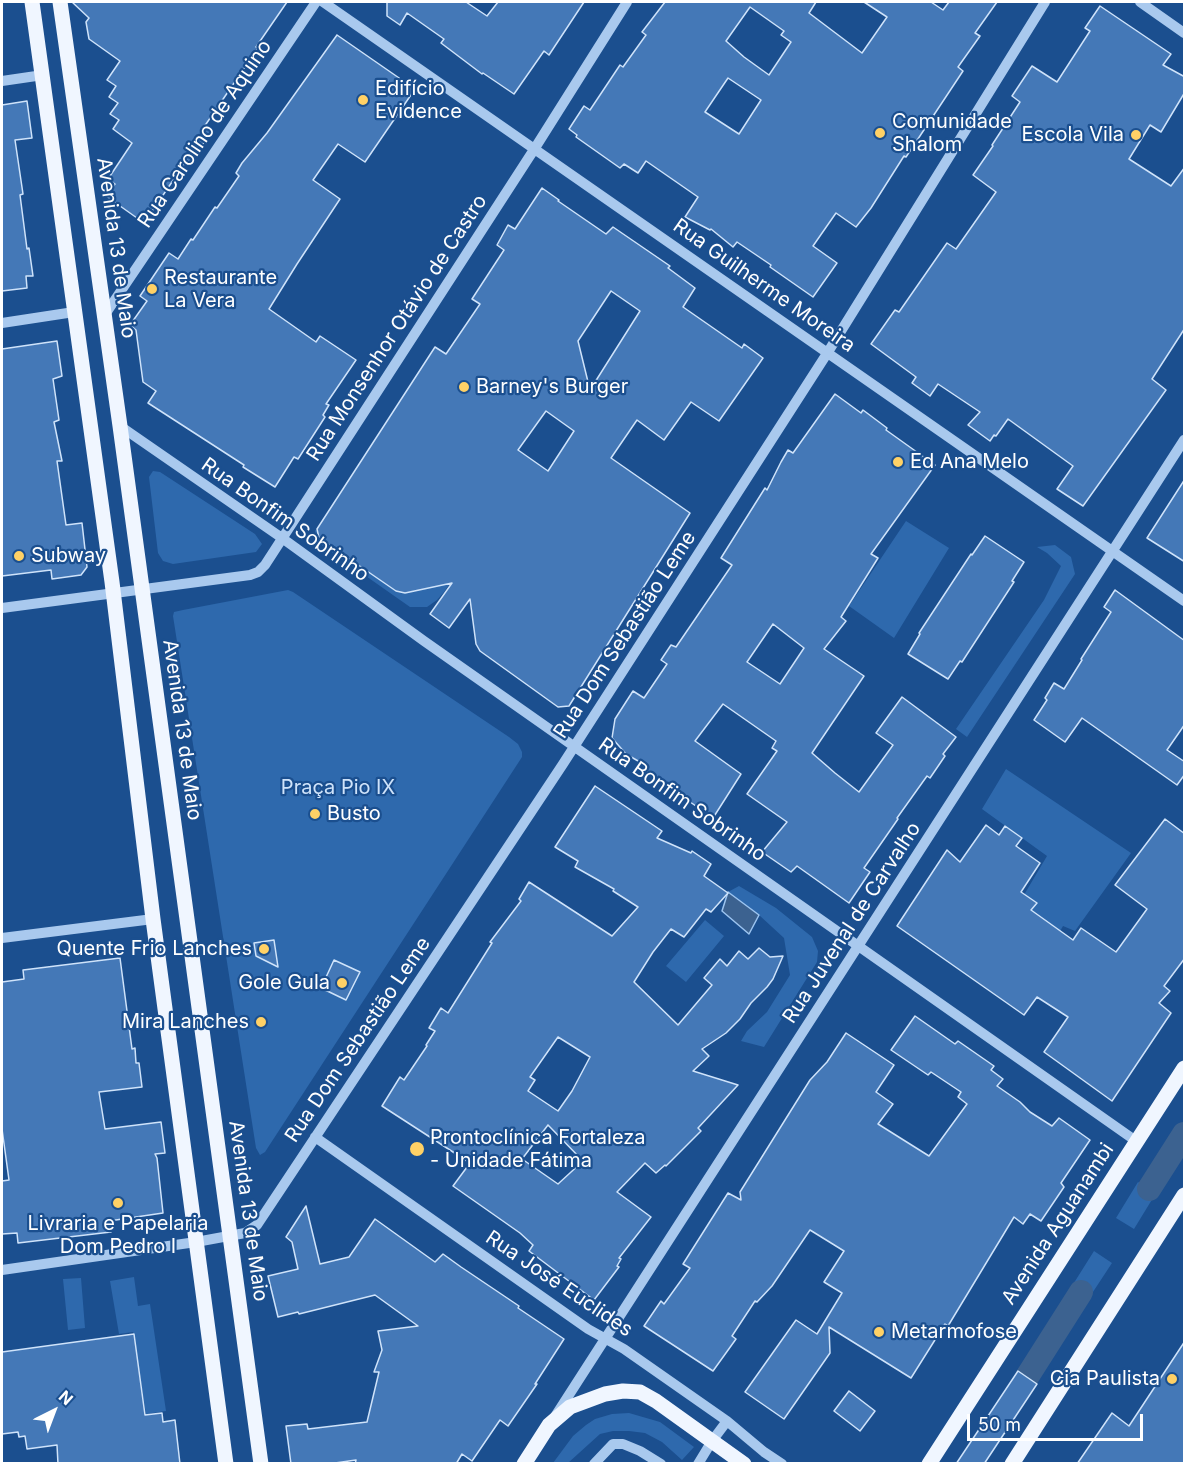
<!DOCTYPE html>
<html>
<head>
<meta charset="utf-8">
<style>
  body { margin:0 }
  #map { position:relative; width:1186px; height:1465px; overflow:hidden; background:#1b4f8f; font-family:Inter,sans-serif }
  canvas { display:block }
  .frame { position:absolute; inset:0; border:3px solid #fff; pointer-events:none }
  .north { position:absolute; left:24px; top:1381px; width:60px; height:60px; -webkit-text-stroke:4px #1b4f8f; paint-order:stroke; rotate:42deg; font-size:16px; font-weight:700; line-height:24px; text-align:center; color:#fff }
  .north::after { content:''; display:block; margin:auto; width:21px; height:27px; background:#fff; clip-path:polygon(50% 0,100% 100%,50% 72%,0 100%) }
  .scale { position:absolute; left:967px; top:1414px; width:176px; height:27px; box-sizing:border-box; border:3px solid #fff; border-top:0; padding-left:8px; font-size:18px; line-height:21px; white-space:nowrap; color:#fff; -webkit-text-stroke:4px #1b4f8f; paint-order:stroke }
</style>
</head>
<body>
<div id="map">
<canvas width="1186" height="1465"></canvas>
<div class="frame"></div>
<div class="north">N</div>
<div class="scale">50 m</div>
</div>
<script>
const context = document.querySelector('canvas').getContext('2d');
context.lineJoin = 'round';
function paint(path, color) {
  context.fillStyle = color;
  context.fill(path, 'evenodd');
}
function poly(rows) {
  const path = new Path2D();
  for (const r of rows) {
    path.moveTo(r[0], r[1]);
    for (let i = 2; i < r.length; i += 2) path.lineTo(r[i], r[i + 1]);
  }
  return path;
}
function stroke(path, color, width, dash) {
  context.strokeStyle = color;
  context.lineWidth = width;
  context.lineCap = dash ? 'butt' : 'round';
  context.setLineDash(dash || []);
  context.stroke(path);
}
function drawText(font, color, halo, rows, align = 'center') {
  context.font = font + ' Inter,sans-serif';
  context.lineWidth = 4.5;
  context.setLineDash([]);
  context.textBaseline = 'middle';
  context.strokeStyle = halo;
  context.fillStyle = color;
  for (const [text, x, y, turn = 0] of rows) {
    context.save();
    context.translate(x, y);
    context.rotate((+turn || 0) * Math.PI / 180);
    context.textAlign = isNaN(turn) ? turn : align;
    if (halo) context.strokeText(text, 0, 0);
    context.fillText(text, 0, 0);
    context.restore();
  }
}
paint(poly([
  [153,471,160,472,255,534,262,544,256,552,173,564,163,561,158,553,149,477],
  [906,521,949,548,894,638,849,606],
  [315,530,349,538,476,546,444,592,437,600,427,607,410,607,316,541],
  [1055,545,1071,557,1075,574,967,737,956,729,1044,600,1061,566,1047,553,1037,547],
  [288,590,293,592,509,737,518,744,522,752,522,757,265,1152,260,1155,256,1148,173,616,174,612,183,610],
  [1006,769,1131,853,1075,931,1063,926,1058,935,1018,905,1047,856,982,809],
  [739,886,776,908,812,937,818,951,817,962,764,1047,741,1041,747,1031,767,1012,790,975,784,938,759,915,728,892],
  [705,920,724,936,686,982,666,966],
  [1138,1182,1156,1193,1134,1229,1116,1218],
  [1094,1251,1112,1263,1089,1298,1072,1286],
  [134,1277,138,1306,150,1304,166,1411,146,1414,133,1332,119,1334,110,1281],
  [81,1278,85,1328,68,1330,63,1279],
  [629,1413,660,1422,694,1447,682,1460,662,1442,645,1433,629,1431,613,1431,600,1434,568,1463,553,1463,573,1436,586,1425,595,1419,612,1414]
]), '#2e69ad');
const water = poly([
  [728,892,759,915,749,934,722,911,728,892]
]);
paint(water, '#3c6290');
stroke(water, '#9cc4f0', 1.5);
stroke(poly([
  [1149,1189,1184,1134],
  [1027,1377,1081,1292]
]), '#3c6290', 24);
const building = poly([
  [72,2,287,2,256,47,258,48,204,127,211,132,190,163,187,160,144,223,106,196,115,184,108,179,132,143,113,129,119,120,110,114,118,103,109,97,116,86,107,80,120,61,89,39,86,22,89,18,72,2],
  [387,2,466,2,487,16,498,2,584,2,549,55,544,51,514,94,483,73,482,74,441,43,444,39,407,13,400,25,387,16,387,2],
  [665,2,816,2,809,13,862,53,887,17,864,2,931,2,943,10,949,2,997,2,975,33,980,36,958,67,963,71,906,157,904,156,871,208,856,227,836,213,813,246,837,263,813,297,770,267,771,265,737,242,733,247,711,229,710,230,685,217,698,197,646,161,638,173,624,164,620,168,576,137,577,135,569,129,584,106,590,110,620,65,623,67,646,35,642,32,665,2],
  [750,7,784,31,781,35,791,42,769,75,744,57,726,41,750,7],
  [728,78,761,100,739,134,705,112,728,78],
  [1100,6,1171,54,1163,65,1185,77,1185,92,1161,132,1150,125,1129,159,1171,186,1185,167,1185,328,1152,379,1166,390,1083,506,1057,489,1073,466,1008,419,996,436,994,435,990,441,968,425,980,412,938,384,930,396,912,383,916,377,871,344,895,310,899,312,947,243,956,249,996,192,973,175,993,146,992,145,1020,102,1012,96,1032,66,1057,82,1090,31,1085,28,1100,6],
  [337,35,415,89,365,162,338,144,313,180,340,199,297,264,269,309,316,342,320,336,356,360,326,404,329,405,323,415,325,417,298,459,294,457,275,487,243,467,244,465,148,403,156,391,143,382,136,330,130,325,147,301,140,296,169,253,178,259,191,239,193,240,215,207,217,208,239,176,236,173,242,163,267,133,337,35],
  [27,101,32,138,15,140,23,194,20,195,27,249,29,248,33,276,26,276,27,288,2,291,2,105,27,101],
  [542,188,559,200,558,201,606,234,613,227,670,266,668,268,695,288,683,307,742,348,744,344,763,358,719,421,691,402,664,440,637,420,611,458,690,513,569,706,558,707,480,651,476,644,470,599,449,628,430,614,452,583,405,593,396,591,319,538,317,529,435,347,446,354,480,304,472,299,504,250,497,245,508,225,515,229,542,188],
  [611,291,640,311,590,390,578,341,611,291],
  [546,411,574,431,548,471,518,450,546,411],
  [57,341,62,376,53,379,59,420,54,422,62,461,57,461,66,525,82,523,87,567,81,575,52,579,51,570,2,576,2,349,57,341],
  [835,394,861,413,863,410,887,428,886,430,935,465,871,554,878,558,841,617,846,621,824,649,864,676,812,753,835,773,859,792,893,745,876,733,902,697,956,737,943,754,945,756,930,778,927,776,897,818,898,819,864,868,870,872,849,903,797,866,791,872,762,852,787,822,747,794,777,751,772,748,776,741,723,704,695,741,741,774,713,818,643,769,645,765,626,754,612,738,615,719,633,691,644,698,667,664,661,660,671,645,676,647,732,565,721,558,765,488,767,490,781,462,788,450,793,453,835,394],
  [773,624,804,648,780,684,747,662,773,624],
  [1185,479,1185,562,1147,538,1185,479],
  [985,536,1024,562,1012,581,1014,582,962,662,960,661,948,679,908,654,920,634,919,633,971,554,972,555,985,536],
  [1115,590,1185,641,1185,724,1167,750,1185,762,1185,774,1177,785,1082,718,1065,742,1034,720,1047,700,1045,698,1054,683,1064,689,1082,660,1081,659,1111,612,1104,607,1115,590],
  [595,786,662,831,657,838,691,853,692,851,711,864,704,876,728,893,711,912,706,909,684,937,671,929,653,952,634,982,678,1025,712,985,704,978,720,959,727,966,739,951,748,959,759,948,770,957,783,956,773,979,767,987,751,1003,740,1019,726,1033,702,1049,709,1056,693,1071,738,1085,698,1128,701,1131,666,1166,665,1165,656,1173,645,1163,617,1192,651,1217,619,1258,621,1259,617,1266,619,1267,594,1300,529,1251,533,1245,520,1233,453,1186,470,1163,382,1106,400,1077,404,1080,427,1046,426,1045,435,1031,429,1028,441,1008,448,1013,492,943,490,942,521,901,519,899,529,882,612,936,638,907,613,891,614,889,575,867,578,861,555,847,595,786],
  [558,1037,590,1057,572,1091,558,1111,528,1091,535,1080,530,1077,558,1037],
  [548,1125,583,1161,558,1184,522,1159,548,1125],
  [1165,819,1185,834,1185,958,1164,986,1170,991,1159,1003,1171,1013,1112,1101,1044,1052,1068,1017,1037,997,1024,1015,897,926,947,850,960,862,986,825,999,835,1005,826,1022,838,1016,846,1040,863,1021,892,1037,903,1031,910,1073,940,1081,928,1116,952,1147,909,1115,885,1165,819],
  [274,940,278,967,256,956,254,943,274,940],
  [120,958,132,1049,135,1048,136,1063,139,1063,142,1087,99,1092,105,1129,161,1122,165,1153,155,1154,157,1158,163,1213,109,1221,111,1232,18,1243,17,1233,2,1234,2,1181,9,1180,2,1129,2,982,24,979,23,970,120,958],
  [334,960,360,972,346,1000,321,988,334,960],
  [915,1016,955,1044,958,1041,994,1066,991,1070,1003,1079,997,1086,1020,1102,1030,1112,1052,1126,1059,1118,1090,1140,1061,1183,1064,1187,1041,1221,1030,1214,1023,1224,1014,1217,948,1326,945,1324,911,1378,829,1327,830,1353,784,1419,745,1392,796,1320,817,1334,842,1293,824,1282,844,1251,810,1230,772,1286,757,1302,755,1301,732,1336,736,1339,713,1371,644,1326,661,1301,664,1304,690,1268,683,1264,728,1193,741,1200,740,1192,810,1080,827,1062,846,1033,894,1065,876,1092,893,1104,878,1124,929,1156,967,1104,958,1097,961,1092,931,1072,928,1075,891,1050,915,1016],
  [306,1206,320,1264,349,1257,375,1219,435,1262,443,1254,461,1267,519,1306,518,1308,564,1339,535,1384,537,1384,508,1426,500,1420,472,1461,462,1454,456,1464,355,1464,356,1460,328,1464,291,1464,286,1426,307,1424,308,1429,367,1422,379,1372,374,1372,382,1350,378,1331,418,1326,375,1295,299,1314,298,1312,278,1317,268,1276,298,1269,292,1242,286,1237,306,1206],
  [134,1334,145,1415,162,1413,163,1422,175,1420,180,1464,58,1464,57,1445,27,1449,25,1436,19,1437,18,1432,2,1434,2,1352,134,1334],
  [1185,1341,1185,1464,1077,1464,1112,1413,1129,1426,1185,1341],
  [1018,1371,1037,1384,984,1464,956,1464,1018,1371],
  [849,1391,875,1411,860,1431,834,1411,849,1391]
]);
paint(building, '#4478b7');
stroke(building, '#cfe3fa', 1.5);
stroke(poly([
  [323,2,1184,601],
  [1140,2,1184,33],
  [2,81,43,75],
  [104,316,316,2],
  [2,323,74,312],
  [120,426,282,538,424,641,1136,1141],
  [2,608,250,575,258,572,265,565,535,148,627,2],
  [2,938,153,919],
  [315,1137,588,1329,624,1349,727,1421,764,1452,782,1464],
  [2,1270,196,1242,245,1233,257,1225,563,764,828,352,1045,2],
  [556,1415,1184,440],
  [594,1464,613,1444,623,1444,640,1451,661,1464],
  [698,1464,712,1441,727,1421]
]), '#a9c9ee', 10);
stroke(poly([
  [32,2,112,582,153,919,226,1464],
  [60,2,120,426,261,1464],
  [524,1464,549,1425,570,1407,605,1394,623,1391,640,1392,656,1401,744,1464],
  [929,1464,1184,1068],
  [1012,1464,1184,1195]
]), '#f0f6ff', 15);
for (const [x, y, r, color] of [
  [363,100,6,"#ffd166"],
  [880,133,6,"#ffd166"],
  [1136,135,6,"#ffd166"],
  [152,289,6,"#ffd166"],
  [464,387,6,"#ffd166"],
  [898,462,6,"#ffd166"],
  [19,556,6,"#ffd166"],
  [315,814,6,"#ffd166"],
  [264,949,6,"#ffd166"],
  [342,983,6,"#ffd166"],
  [261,1022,6,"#ffd166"],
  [417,1149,8,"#ffd166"],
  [118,1203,6,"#ffd166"],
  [879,1332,6,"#ffd166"],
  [1172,1379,6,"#ffd166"]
]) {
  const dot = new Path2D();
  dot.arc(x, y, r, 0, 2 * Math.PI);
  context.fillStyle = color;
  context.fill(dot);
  stroke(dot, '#1b4f8f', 2);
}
drawText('20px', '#fff', '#1b4f8f', [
  ["Edifício",375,89],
  ["Evidence",375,112],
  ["Comunidade",892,122],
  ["Shalom",892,145],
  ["Escola Vila",1124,135,"right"],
  ["Restaurante",164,278],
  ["La Vera",164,301],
  ["Barney's Burger",476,387],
  ["Ed Ana Melo",910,462],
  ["Subway",31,556],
  ["Busto",327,814],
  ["Quente Frio Lanches",252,949,"right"],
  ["Gole Gula",330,983,"right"],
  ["Mira Lanches",249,1022,"right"],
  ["Prontoclínica Fortaleza",430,1138],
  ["- Unidade Fátima",430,1161],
  ["Livraria e Papelaria",118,1224,"center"],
  ["Dom Pedro I",118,1247,"center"],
  ["Metarmofose",891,1332],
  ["Cia Paulista",1160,1379,"right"]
], 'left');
drawText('20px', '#fff', '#1b4f8f', [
  ["Rua Carolino de Aquino",205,134,-56],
  ["Avenida 13 de Maio",116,248,82],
  ["Rua Guilherme Moreira",764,286,35],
  ["Rua Monsenhor Otávio de Castro",397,328,-57],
  ["Rua Bonfim Sobrinho",285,520,35],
  ["Rua Dom Sebastião Leme",625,635,-57],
  ["Avenida 13 de Maio",182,730,82],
  ["Rua Bonfim Sobrinho",682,800,35],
  ["Rua Juvenal de Carvalho",852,923,-57],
  ["Rua Dom Sebastião Leme",358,1040,-56],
  ["Avenida 13 de Maio",248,1211,82],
  ["Avenida Aguanambi",1058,1224,-57],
  ["Rua José Euclides",559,1284,34]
]);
drawText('20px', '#cfe3fa', '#1b4f8f', [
  ["Praça Pio IX",338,788]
]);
</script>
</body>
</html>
